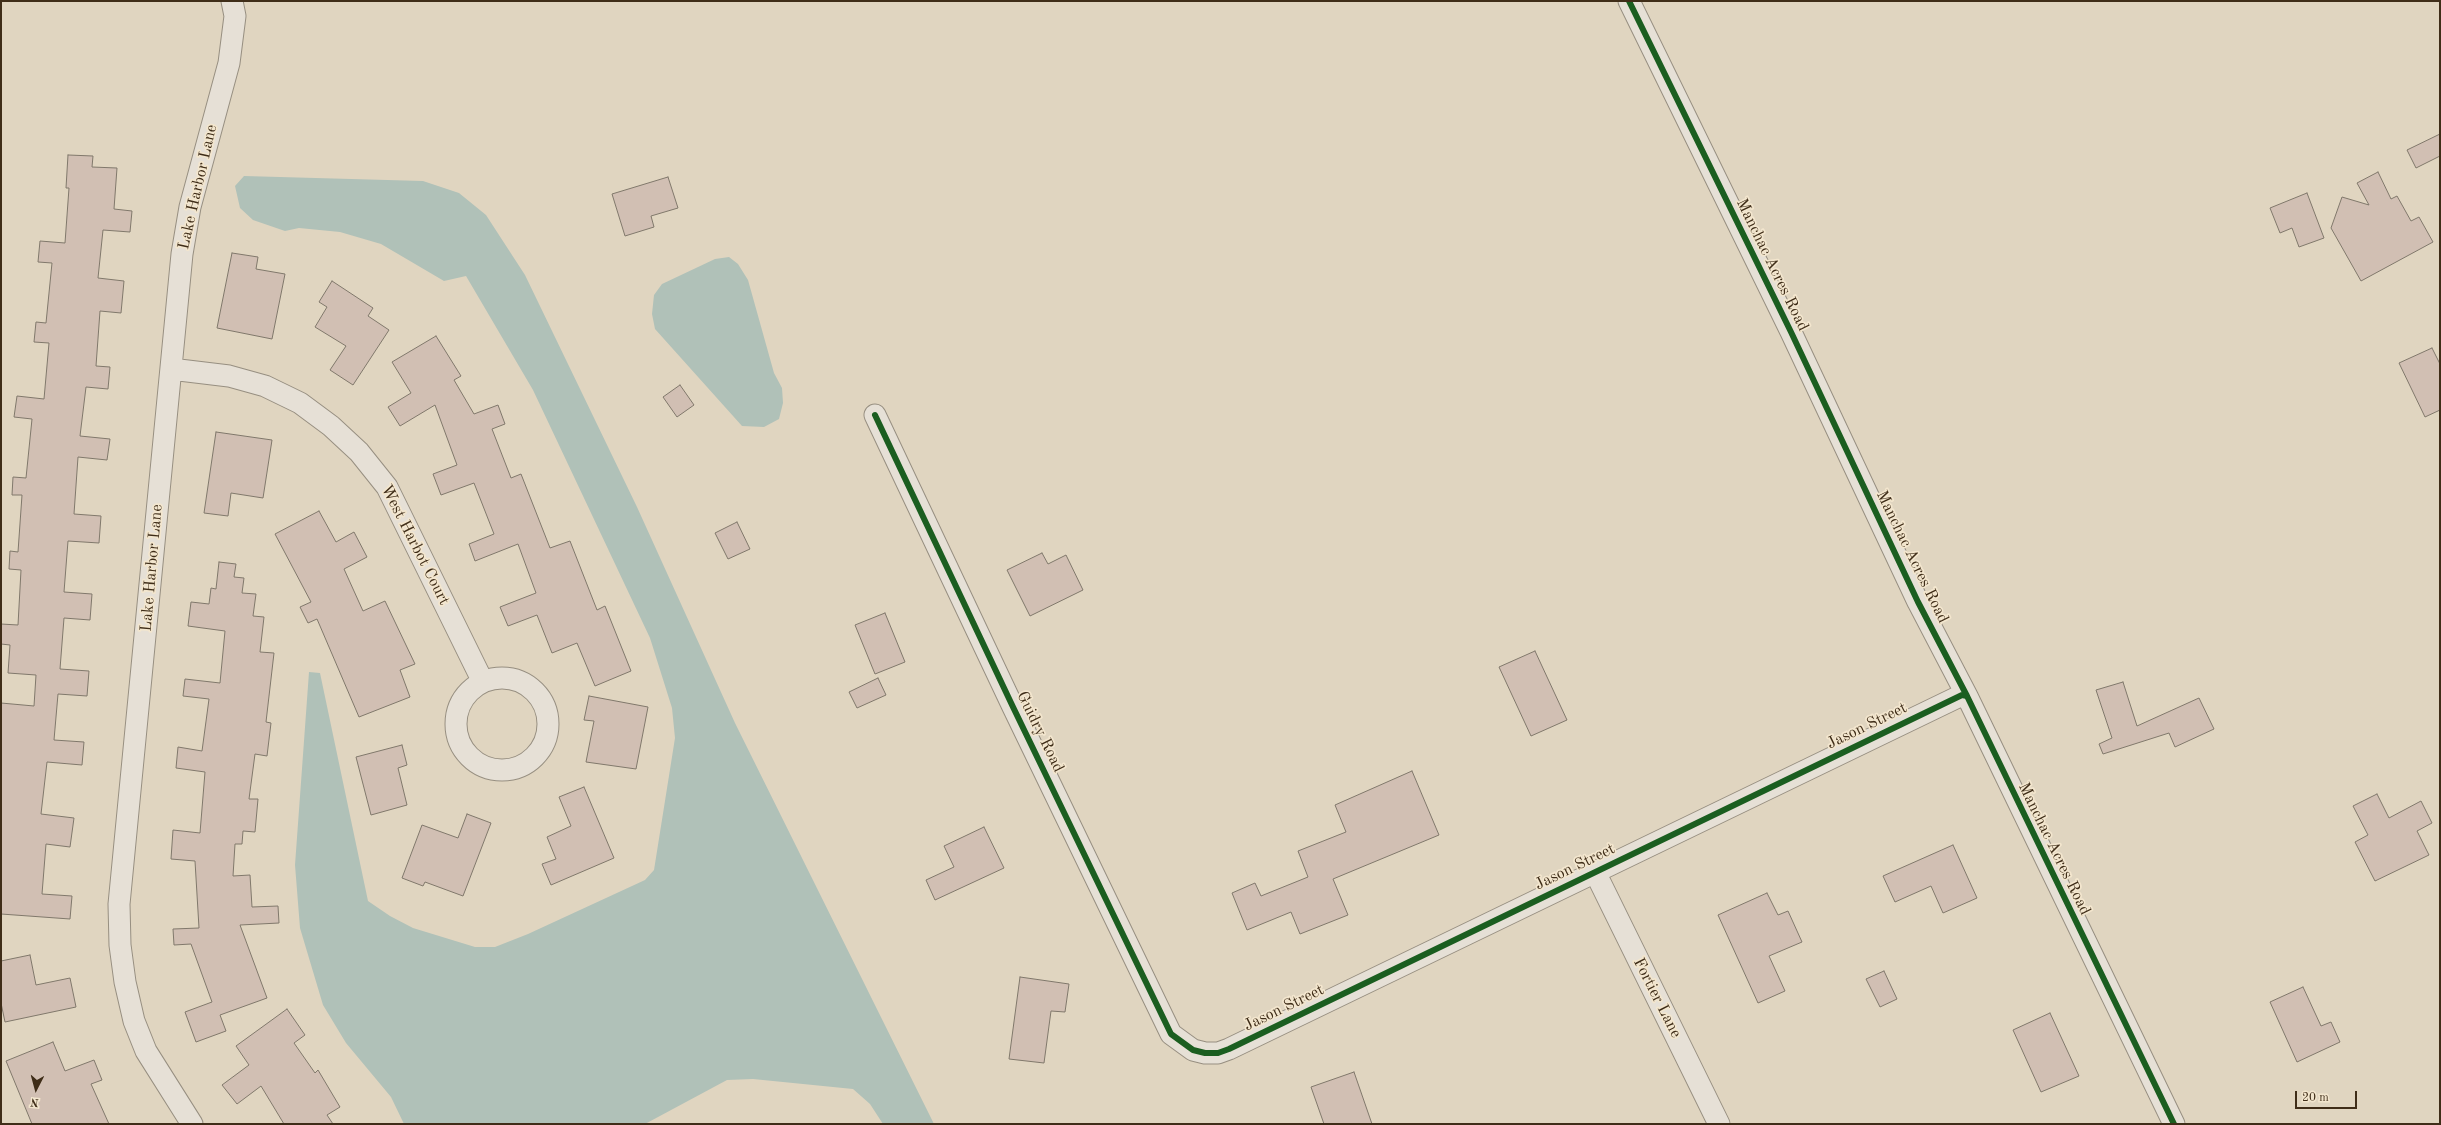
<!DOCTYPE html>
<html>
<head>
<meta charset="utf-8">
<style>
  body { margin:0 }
  #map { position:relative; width:2441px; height:1125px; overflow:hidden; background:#e0d5c0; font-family:"Old Standard TT",serif }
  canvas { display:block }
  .frame { position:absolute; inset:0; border:2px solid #3f2d18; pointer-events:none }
  .north { position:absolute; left:16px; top:1069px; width:40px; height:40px; -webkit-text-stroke:3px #f3e6ce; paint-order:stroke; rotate:186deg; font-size:11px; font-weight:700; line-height:16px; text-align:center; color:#3f2d18 }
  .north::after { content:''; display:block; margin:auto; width:14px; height:18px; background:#3f2d18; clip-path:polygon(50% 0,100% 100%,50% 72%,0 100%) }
  .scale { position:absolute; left:2295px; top:1091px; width:62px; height:18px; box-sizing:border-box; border:2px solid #3f2d18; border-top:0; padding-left:5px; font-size:12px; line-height:14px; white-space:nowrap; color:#3f2d18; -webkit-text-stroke:3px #f3e6ce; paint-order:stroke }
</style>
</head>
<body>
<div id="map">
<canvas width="2441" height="1125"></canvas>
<div class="frame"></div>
<div class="north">N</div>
<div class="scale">20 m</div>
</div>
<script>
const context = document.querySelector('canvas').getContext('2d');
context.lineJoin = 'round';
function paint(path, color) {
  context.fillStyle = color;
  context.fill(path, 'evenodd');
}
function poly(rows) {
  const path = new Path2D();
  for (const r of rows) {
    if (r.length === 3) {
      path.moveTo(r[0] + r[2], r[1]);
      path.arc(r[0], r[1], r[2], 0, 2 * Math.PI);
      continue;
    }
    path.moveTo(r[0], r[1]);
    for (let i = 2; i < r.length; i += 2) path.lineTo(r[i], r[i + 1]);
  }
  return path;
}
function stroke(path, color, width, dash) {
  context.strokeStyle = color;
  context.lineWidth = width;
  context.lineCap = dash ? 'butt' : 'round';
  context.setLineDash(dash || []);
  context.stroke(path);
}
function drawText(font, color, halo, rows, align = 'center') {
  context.font = font + ' "Old Standard TT",serif';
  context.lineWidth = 3.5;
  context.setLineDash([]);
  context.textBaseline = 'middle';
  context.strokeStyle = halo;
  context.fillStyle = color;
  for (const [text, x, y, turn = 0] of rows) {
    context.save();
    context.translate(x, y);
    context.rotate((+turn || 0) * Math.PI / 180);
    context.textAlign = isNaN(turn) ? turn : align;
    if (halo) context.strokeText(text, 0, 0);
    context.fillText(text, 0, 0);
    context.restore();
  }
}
paint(poly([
  [244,176,423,181,459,193,486,215,525,275,637,507,735,723,934,1124,883,1124,870,1104,853,1089,753,1079,727,1080,645,1124,404,1124,391,1097,346,1043,323,1005,300,928,295,865,309,672,320,673,368,901,390,916,413,928,475,947,495,947,528,934,645,880,654,870,675,738,672,708,650,638,533,390,466,276,444,281,381,244,340,232,299,228,285,231,253,220,240,208,235,186],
  [729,257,738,264,748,280,774,373,782,388,783,403,779,419,764,427,742,426,655,329,652,314,654,295,662,284,715,259]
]), '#b0c1b8');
const building = poly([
  [2440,134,2440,156,2416,168,2407,150,2440,134],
  [68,155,93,156,92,167,117,168,114,209,132,211,130,232,103,230,98,278,124,281,121,313,100,311,96,366,110,367,108,389,86,387,80,436,110,439,107,460,78,457,74,514,101,516,99,543,68,541,64,592,92,594,90,620,64,618,60,669,89,671,87,696,58,694,54,740,84,742,82,765,47,762,41,814,74,818,70,847,46,844,42,894,72,896,70,919,1,914,1,703,34,706,36,675,8,673,10,645,1,644,1,624,18,625,21,570,9,569,10,551,18,552,22,495,12,495,13,477,26,478,32,419,14,417,17,396,44,399,49,343,34,342,36,322,46,323,52,263,38,262,40,241,65,243,69,188,66,188,68,155],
  [2378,172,2391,199,2397,196,2411,221,2419,217,2433,242,2361,281,2331,228,2342,197,2369,205,2357,183,2378,172],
  [668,177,678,208,651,216,654,227,625,236,612,194,668,177],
  [2307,193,2324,238,2299,247,2292,228,2280,233,2270,208,2307,193],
  [232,253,258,257,256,269,285,274,272,339,217,328,232,253],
  [332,281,373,308,368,316,389,330,353,385,330,370,346,346,315,327,327,307,319,302,332,281],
  [436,336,461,376,454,380,474,414,498,405,505,424,492,429,511,478,521,474,550,548,570,541,597,610,605,606,631,671,595,686,577,643,552,653,537,615,508,626,500,607,536,593,518,544,475,561,469,544,494,534,474,483,441,495,433,474,457,465,435,405,400,426,388,407,411,393,392,362,436,336],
  [2432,348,2440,364,2440,410,2425,417,2399,363,2432,348],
  [680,385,694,405,677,417,663,397,680,385],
  [216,432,272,440,263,498,231,493,228,516,204,513,216,432],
  [319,511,336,542,354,532,367,557,344,569,363,611,385,601,415,664,400,670,410,697,359,717,317,619,308,623,300,607,311,602,275,534,319,511],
  [737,522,750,549,728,559,715,533,737,522],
  [1042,553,1048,564,1066,555,1083,590,1030,616,1007,570,1042,553],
  [219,562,236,564,234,577,244,578,242,593,256,594,253,616,264,617,260,652,274,653,266,722,271,723,267,756,255,754,249,799,258,799,255,832,243,831,242,844,235,844,233,876,250,875,252,907,278,906,279,923,240,925,267,998,220,1015,226,1031,196,1042,185,1012,212,1002,191,944,174,945,173,929,199,928,195,861,171,859,173,830,200,833,205,772,176,768,178,747,202,751,209,699,183,696,185,679,220,683,225,631,188,626,191,602,209,604,211,588,216,589,219,562],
  [885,613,905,662,875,674,855,625,885,613],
  [1535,651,1567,720,1531,736,1499,667,1535,651],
  [878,678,886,695,857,708,849,692,878,678],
  [2123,682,2137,726,2199,698,2214,729,2175,747,2169,733,2103,754,2099,744,2112,738,2096,690,2123,682],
  [589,696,648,707,636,769,586,762,594,721,584,720,589,696],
  [402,745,407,765,398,768,407,805,371,815,356,757,402,745],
  [1412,771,1439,835,1333,879,1348,915,1300,934,1291,912,1247,930,1232,893,1255,883,1261,896,1308,877,1298,851,1346,832,1335,805,1412,771],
  [584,787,614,858,551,885,542,864,556,859,547,837,571,826,559,797,584,787],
  [2377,794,2389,818,2421,801,2432,823,2417,831,2429,855,2375,881,2355,842,2368,835,2353,806,2377,794],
  [467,814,491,823,463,896,425,882,423,886,402,878,422,825,458,838,467,814],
  [984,827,1004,868,935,900,926,880,954,867,944,846,984,827],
  [1953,845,1977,898,1943,913,1931,886,1895,902,1883,876,1953,845],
  [1767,893,1778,915,1788,911,1802,942,1769,956,1785,991,1758,1003,1718,915,1767,893],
  [30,955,36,985,70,978,76,1007,5,1022,1,1003,1,961,30,955],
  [1884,971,1897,999,1880,1007,1866,979,1884,971],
  [1020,977,1069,984,1065,1012,1051,1011,1044,1063,1009,1059,1020,977],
  [2303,987,2321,1026,2331,1022,2340,1042,2297,1062,2270,1002,2303,987],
  [287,1009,305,1035,294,1043,315,1073,318,1070,340,1107,327,1115,333,1124,284,1124,261,1086,237,1104,222,1085,249,1065,236,1046,287,1009],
  [2050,1013,2079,1076,2041,1092,2013,1030,2050,1013],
  [53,1042,65,1071,94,1060,102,1080,91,1084,109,1124,32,1124,6,1061,53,1042],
  [1354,1072,1372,1124,1324,1124,1311,1087,1354,1072]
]);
paint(building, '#d1bfb3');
stroke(building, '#80786b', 1);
const minor = poly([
  [1629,1,1791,332,1918,602,1967,696,2174,1124],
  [171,369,229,376,265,386,300,403,331,426,359,452,387,487,483,682],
  [875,415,1013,707,1171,1034,1193,1050,1205,1053,1218,1053,1229,1049,1962,695,1967,696],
  [502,724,46],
  [1595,872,1719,1124],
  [192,1124,146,1051,134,1021,125,982,120,945,119,904,182,254,190,207,229,63,235,16,232,1]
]);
stroke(minor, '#978f81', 23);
stroke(minor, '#e6e0d6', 21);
stroke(poly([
  [1629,1,1791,332,1918,602,1967,696,2174,1124],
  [875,415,1013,707,1171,1034,1193,1050,1205,1053,1218,1053,1229,1049,1962,695,1967,696]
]), '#1b5e20', 6);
drawText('16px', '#3f2d18', '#f3e6ce', [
  ["Lake Harbor Lane",198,187,-77],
  ["Manchac Acres Road",1772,265,64],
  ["West Harbot Court",415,545,63],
  ["Manchac Acres Road",1912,557,64],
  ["Lake Harbor Lane",152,568,-85],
  ["Jason Street",1867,726,-26],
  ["Guidry Road",1040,732,64],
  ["Manchac Acres Road",2054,849,64],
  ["Jason Street",1575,867,-26],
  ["Fortier Lane",1657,998,63],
  ["Jason Street",1284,1008,-26]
]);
</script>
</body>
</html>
